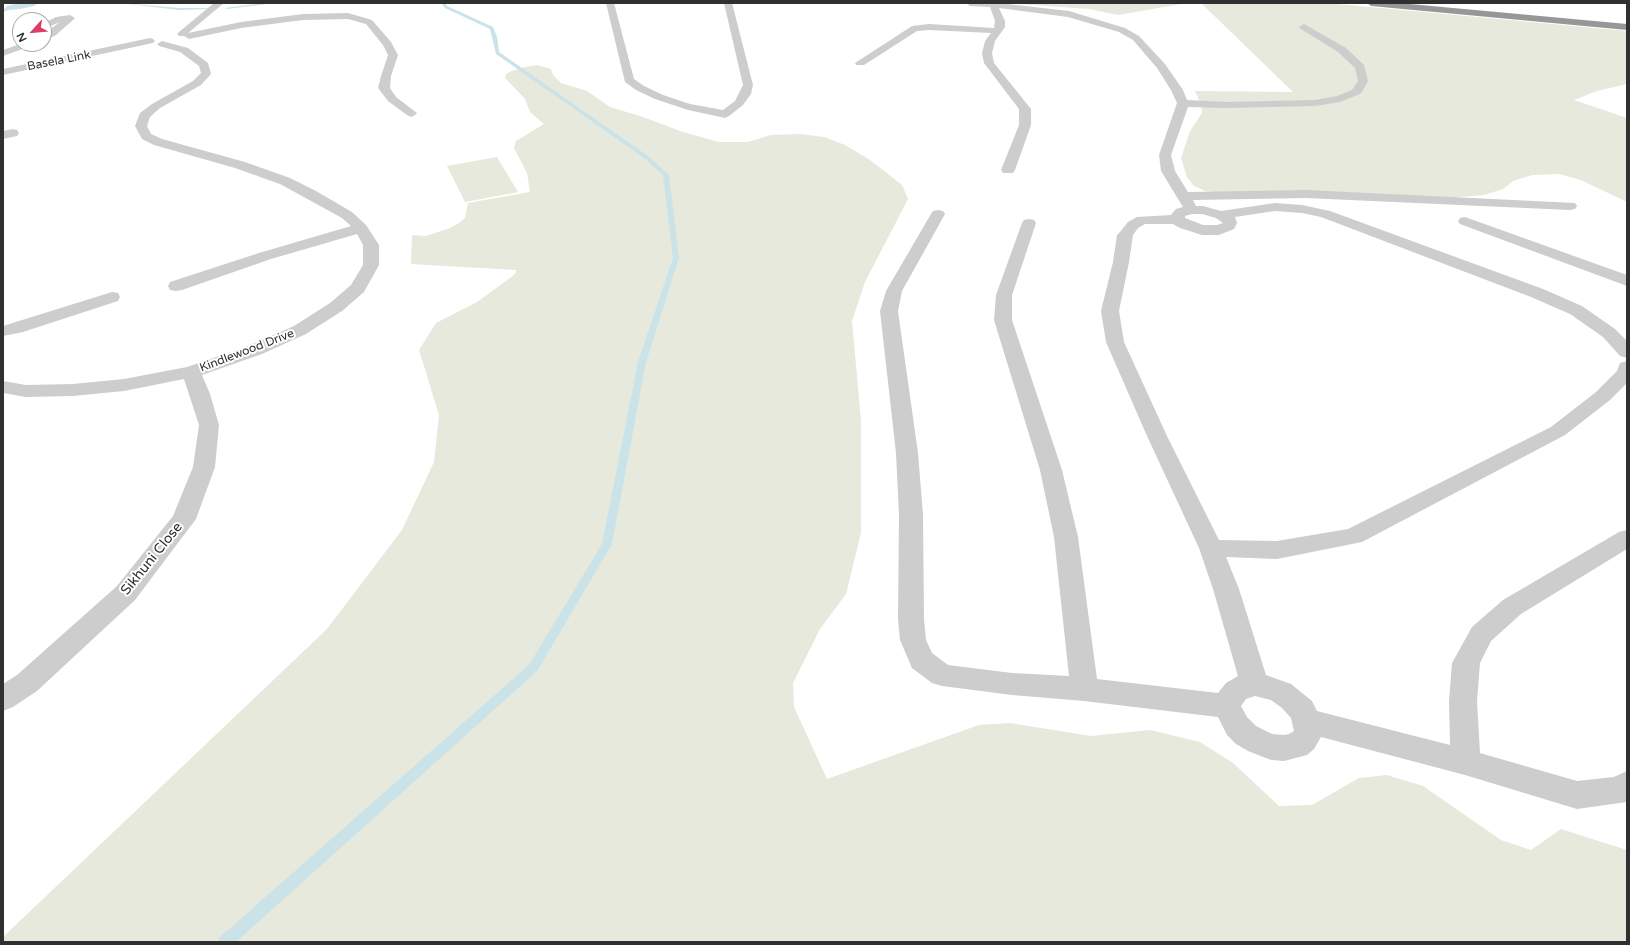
<!DOCTYPE html>
<html>
<head>
<meta charset="utf-8">
<style>
  body { margin:0 }
  #map { position:relative; width:1630px; height:945px; overflow:hidden; background:#fff; font-family:"Varela Round",sans-serif }
  canvas { display:block }
  .frame { position:absolute; inset:0; border:4px solid #303030; pointer-events:none }
  .north { position:absolute; left:12px; top:12px; width:40px; height:40px; box-sizing:border-box; background:#fff; border:1px solid #acacac; border-radius:50%; rotate:243deg; font-size:11px; font-weight:700; line-height:16px; text-align:center; color:#303030 }
  .north::after { content:''; display:block; margin:auto; width:14px; height:18px; background:#de3c64; clip-path:polygon(50% 0,100% 100%,50% 72%,0 100%) }
</style>
</head>
<body>
<div id="map">
<canvas width="1630" height="945"></canvas>
<div class="frame"></div>
<div class="north">N</div>
</div>
<script>
const context = document.querySelector('canvas').getContext('2d');
context.lineJoin = 'round';
function paint(path, color) {
  context.fillStyle = color;
  context.fill(path, 'evenodd');
}
function poly(rows) {
  const path = new Path2D();
  for (const r of rows) {
    path.moveTo(r[0], r[1]);
    for (let i = 2; i < r.length; i += 2) path.lineTo(r[i], r[i + 1]);
  }
  return path;
}
function drawText(font, color, halo, rows, align = 'center') {
  context.font = font + ' "Varela Round",sans-serif';
  context.lineWidth = 4;
  context.setLineDash([]);
  context.textBaseline = 'middle';
  context.strokeStyle = halo;
  context.fillStyle = color;
  for (const [text, x, y, turn = 0] of rows) {
    context.save();
    context.translate(x, y);
    context.rotate((+turn || 0) * Math.PI / 180);
    context.textAlign = isNaN(turn) ? turn : align;
    if (halo) context.strokeText(text, 0, 0);
    context.fillText(text, 0, 0);
    context.restore();
  }
}
paint(poly([
  [1005,3,1187,3,1118,15,1089,9],
  [1201,3,1327,3,1627,31,1627,84,1597,91,1574,100,1627,118,1627,202,1581,180,1559,174,1532,175,1513,181,1503,189,1484,195,1450,198,1361,193,1221,193,1205,191,1194,186,1187,177,1181,158,1190,131,1202,113,1201,104,1195,91,1293,92],
  [537,65,551,69,553,75,561,83,587,91,610,107,643,117,683,132,719,142,748,142,771,135,800,134,824,137,845,145,870,160,902,185,908,199,865,282,852,321,861,421,861,533,846,594,820,629,793,683,794,707,827,779,979,725,1010,723,1091,736,1150,730,1200,742,1233,763,1279,806,1312,805,1359,778,1387,775,1423,786,1501,840,1531,850,1561,829,1627,850,1627,942,3,942,3,937,327,629,402,530,434,462,439,415,419,350,436,323,477,302,514,275,517,270,411,264,412,235,426,236,450,228,459,223,465,218,468,203,530,192,527,173,514,148,516,141,544,124,530,112,525,99,505,78,506,74,512,71,525,67],
  [497,157,518,192,465,202,447,166]
]), '#e6e9dc');
paint(poly([
  [19,3,36,3,37,4,34,6,20,9,10,10,4,9,7,6]
]), '#cae3e9');
paint(poly([
  [25,3,31,3,3,12,3,10,25,3],
  [120,3,179,8,206,8,208,9,179,10,120,3],
  [263,3,275,3,227,9,225,8,263,3],
  [441,3,445,3,447,6,493,27,497,37,499,52,648,156,669,175,679,258,646,362,612,544,537,671,236,942,218,942,220,937,529,665,602,544,638,362,673,258,663,175,644,158,496,54,490,29,445,8,441,3]
]), '#cae3e9');
paint(poly([
  [214,3,224,3,188,33,241,22,303,14,348,13,372,20,391,42,398,55,391,76,390,88,396,97,417,113,415,115,411,117,407,115,388,101,378,88,381,76,388,55,383,45,366,24,348,19,303,20,241,28,189,39,184,36,179,36,177,34,179,32,214,3],
  [606,3,614,3,634,79,644,86,663,95,690,104,723,110,735,101,743,85,724,3,732,3,753,85,751,94,743,105,729,116,725,118,688,110,655,99,636,90,625,82,606,3],
  [966,3,999,3,1069,11,1125,28,1139,36,1165,64,1183,90,1187,100,1226,102,1315,100,1337,96,1352,90,1358,81,1355,68,1338,52,1301,29,1299,27,1304,24,1346,48,1364,65,1368,81,1362,92,1360,94,1340,102,1315,106,1226,108,1188,107,1171,155,1175,171,1188,192,1306,190,1575,203,1577,206,1575,209,1570,210,1306,198,1193,200,1196,206,1203,206,1221,211,1275,203,1302,205,1330,211,1543,289,1582,306,1615,329,1627,341,1627,358,1620,356,1603,337,1570,314,1531,297,1321,217,1302,213,1275,211,1235,217,1237,223,1234,229,1219,235,1202,235,1180,228,1173,224,1145,224,1138,228,1133,235,1129,262,1119,311,1124,342,1167,436,1219,540,1277,541,1348,529,1551,427,1596,392,1617,371,1620,363,1627,361,1627,383,1610,400,1565,435,1362,542,1277,559,1226,557,1239,589,1266,675,1291,684,1312,701,1317,711,1450,745,1449,701,1452,663,1472,627,1503,600,1619,532,1627,530,1627,549,1521,614,1491,641,1480,663,1477,701,1480,753,1577,781,1614,777,1627,771,1627,802,1577,809,1465,775,1321,737,1314,749,1307,755,1284,761,1271,760,1248,751,1236,744,1227,735,1218,717,1084,701,1012,695,942,686,932,683,912,668,900,640,898,619,899,515,896,453,880,311,886,291,931,214,933,211,938,210,943,211,945,214,902,291,898,311,918,453,923,515,924,619,926,640,932,653,948,665,1012,673,1069,676,1054,537,1040,470,994,320,996,295,1022,223,1024,220,1029,219,1034,220,1036,223,1012,295,1012,320,1062,470,1078,537,1097,679,1218,693,1226,683,1238,676,1213,589,1199,548,1147,436,1106,342,1101,311,1113,262,1117,235,1120,232,1128,222,1137,217,1171,215,1176,209,1183,207,1161,171,1159,155,1177,103,1171,90,1157,68,1133,40,1119,32,1068,17,999,8,1005,21,1005,27,995,41,992,53,994,63,1031,109,1031,125,1015,170,1013,173,1003,173,1001,170,1019,125,1019,109,984,63,982,53,985,41,991,33,929,30,917,31,864,65,856,65,855,63,912,26,929,24,994,28,995,21,990,7,970,6,966,3],
  [1192,214,1202,214,1216,218,1223,223,1217,225,1203,225,1185,218,1185,216,1192,214],
  [1255,696,1271,700,1282,708,1291,718,1294,731,1289,734,1284,735,1272,734,1256,726,1247,717,1241,706,1246,699,1255,696],
  [70,15,75,18,73,20,56,35,44,41,44,34,60,22,44,29,44,23,56,17,70,15],
  [150,38,153,39,155,41,153,43,3,75,3,69,150,38],
  [162,41,188,48,208,63,211,74,201,85,160,108,150,117,147,126,151,134,162,139,245,162,290,178,316,191,352,212,366,225,379,245,379,265,364,292,342,311,306,334,262,354,202,375,210,394,219,425,215,467,196,519,135,600,37,691,13,707,3,711,3,684,17,675,117,586,173,516,193,467,199,425,184,379,124,391,73,396,26,397,3,393,3,381,26,385,73,384,124,379,187,367,248,346,294,326,330,303,351,285,363,265,363,245,357,234,271,259,182,290,176,291,170,290,168,286,170,282,259,253,351,226,342,218,280,184,235,168,154,145,142,139,135,126,140,113,152,104,193,81,201,73,199,66,180,52,159,46,157,44,162,41],
  [20,44,33,44,31,46,3,56,3,50,20,44],
  [13,129,17,130,19,133,17,136,3,139,3,131,13,129],
  [1465,217,1627,275,1627,286,1460,224,1458,221,1460,218,1465,217],
  [112,292,118,293,120,297,118,301,23,332,3,336,3,326,112,292]
]), '#cdcdcd');
paint(poly([
  [1367,3,1399,3,1627,24,1627,30,1371,6,1367,3]
]), '#979797');
drawText('12px', '#303030', '#fff', [
  ["Basela Link",59,61,-11],
  ["Kindlewood Drive",247,351,-21]
]);
drawText('14px', '#303030', '#fff', [
  ["Sikhuni Close",152,559,-51]
]);
</script>
</body>
</html>
